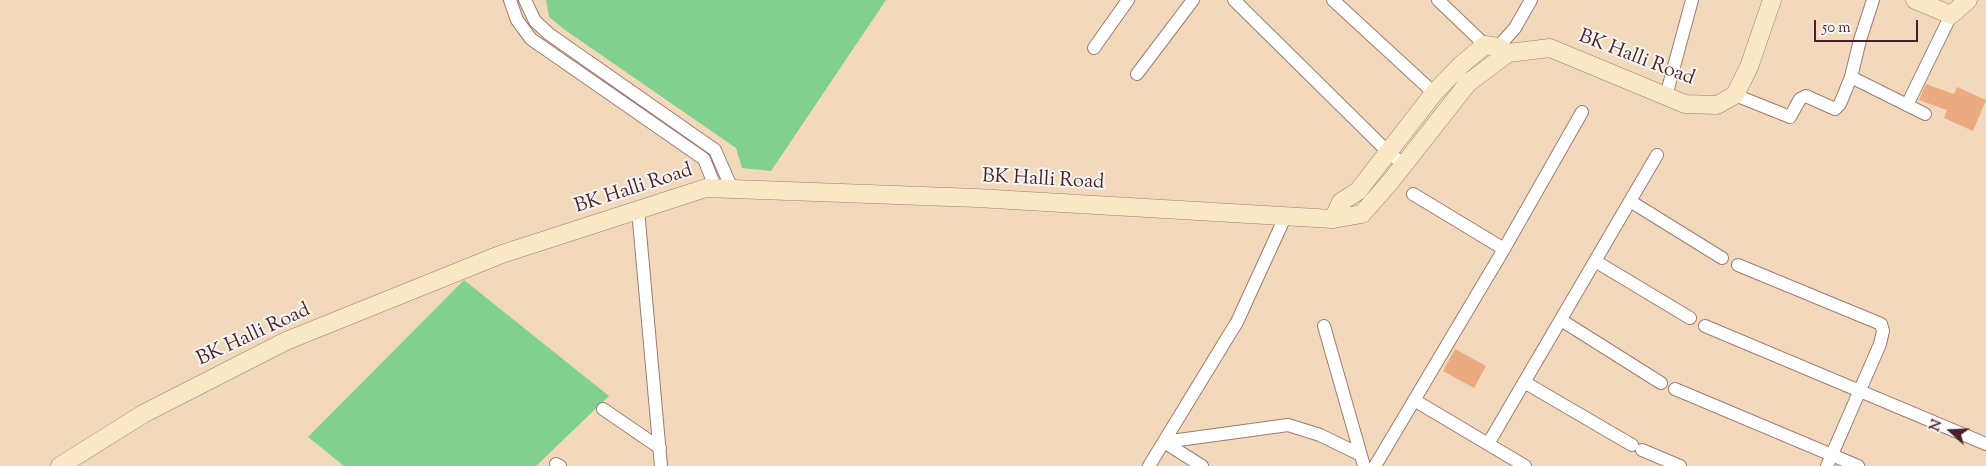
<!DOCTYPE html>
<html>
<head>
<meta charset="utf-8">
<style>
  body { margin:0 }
  #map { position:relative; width:1986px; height:466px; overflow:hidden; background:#f3d9bb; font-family:"Sorts Mill Goudy",serif }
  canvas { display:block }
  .north { position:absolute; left:1926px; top:406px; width:50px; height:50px; -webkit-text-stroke:4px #f6f6f2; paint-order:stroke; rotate:290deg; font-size:14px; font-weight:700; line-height:20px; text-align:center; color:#4a1f2b }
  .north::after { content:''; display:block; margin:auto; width:18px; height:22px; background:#4a1f2b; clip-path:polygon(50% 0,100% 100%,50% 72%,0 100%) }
  .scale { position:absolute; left:1814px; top:20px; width:104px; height:22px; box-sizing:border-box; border:2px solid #4a1f2b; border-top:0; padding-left:6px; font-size:15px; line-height:18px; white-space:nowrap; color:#4a1f2b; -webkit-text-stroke:4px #f6f6f2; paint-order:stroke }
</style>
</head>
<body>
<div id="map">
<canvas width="1986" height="466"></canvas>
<div class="north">N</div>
<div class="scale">50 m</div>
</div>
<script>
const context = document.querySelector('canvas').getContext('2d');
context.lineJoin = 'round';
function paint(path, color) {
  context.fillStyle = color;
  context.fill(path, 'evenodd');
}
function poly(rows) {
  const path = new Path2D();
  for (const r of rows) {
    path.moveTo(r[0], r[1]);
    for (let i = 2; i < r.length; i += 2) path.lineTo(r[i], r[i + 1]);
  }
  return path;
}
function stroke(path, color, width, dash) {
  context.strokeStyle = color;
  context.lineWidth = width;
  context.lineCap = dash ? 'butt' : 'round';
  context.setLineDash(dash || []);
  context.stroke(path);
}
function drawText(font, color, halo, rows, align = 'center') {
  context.font = font + ' "Sorts Mill Goudy",serif';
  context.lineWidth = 4;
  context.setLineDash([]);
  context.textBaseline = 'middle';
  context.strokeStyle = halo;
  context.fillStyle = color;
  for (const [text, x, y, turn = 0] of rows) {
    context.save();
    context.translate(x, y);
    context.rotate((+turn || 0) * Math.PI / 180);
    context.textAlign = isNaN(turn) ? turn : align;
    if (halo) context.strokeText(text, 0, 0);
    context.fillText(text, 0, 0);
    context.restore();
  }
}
paint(poly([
  [546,0,886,0,771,171,742,168,736,148,565,30,549,17],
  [464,280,609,396,536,466,344,466,308,437]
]), '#82d08f');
paint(poly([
  [1926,84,1954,94,1957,87,1986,100,1973,131,1944,118,1947,110,1919,100],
  [1455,349,1486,366,1474,388,1443,371]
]), '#ecaa81');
const street = poly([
  [510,0,517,20,531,39,704,159,716,189],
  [525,0,535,21,549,34,715,150,732,189],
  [1234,0,1388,152,1403,164],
  [1333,0,1434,93],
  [1438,0,1485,45],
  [1498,47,1515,28,1531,0],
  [1094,48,1128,0],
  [1137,74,1193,0],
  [1851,77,1925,114],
  [1735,95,1790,117,1800,99,1806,96,1835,109,1840,104,1851,77,1860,40,1873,0],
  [1666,96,1692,0],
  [1907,105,1951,15],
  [1413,194,1504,249],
  [1630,201,1722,258],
  [638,210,661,466],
  [1595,261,1690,318],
  [1738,265,1881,324,1883,331,1880,344,1827,466],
  [1561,320,1661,383],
  [1324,326,1364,466],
  [1705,326,1986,444],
  [1524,382,1632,445],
  [1675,389,1858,466],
  [1414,400,1525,466],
  [603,409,660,448],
  [1164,442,1288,425,1320,435,1361,455],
  [1164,442,1202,466],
  [1488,444,1657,155],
  [1642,450,1680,466],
  [556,464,560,466],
  [1149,466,1237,322,1286,215],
  [1375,466,1504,249,1582,112]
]);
const secondary = poly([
  [1915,0,1951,15,1968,0],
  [1333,219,1341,202,1358,191,1434,93,1461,65,1485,45,1498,47,1508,53],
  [60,466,143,414,286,341,502,254,706,188,977,198,1333,219,1362,214,1391,181,1468,83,1508,53,1550,48,1685,104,1717,105,1735,95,1749,67,1772,0]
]);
stroke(street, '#9e7c73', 14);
stroke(secondary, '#9e7c73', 19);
stroke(street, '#fff', 12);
stroke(secondary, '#f8e8c3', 18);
drawText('20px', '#4a1f2b', '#f6f6f2', [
  ["BK Halli Road",1636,59,21],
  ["BK Halli Road",1043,181,3],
  ["BK Halli Road",634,190,-18],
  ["BK Halli Road",254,336,-25]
]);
</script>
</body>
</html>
